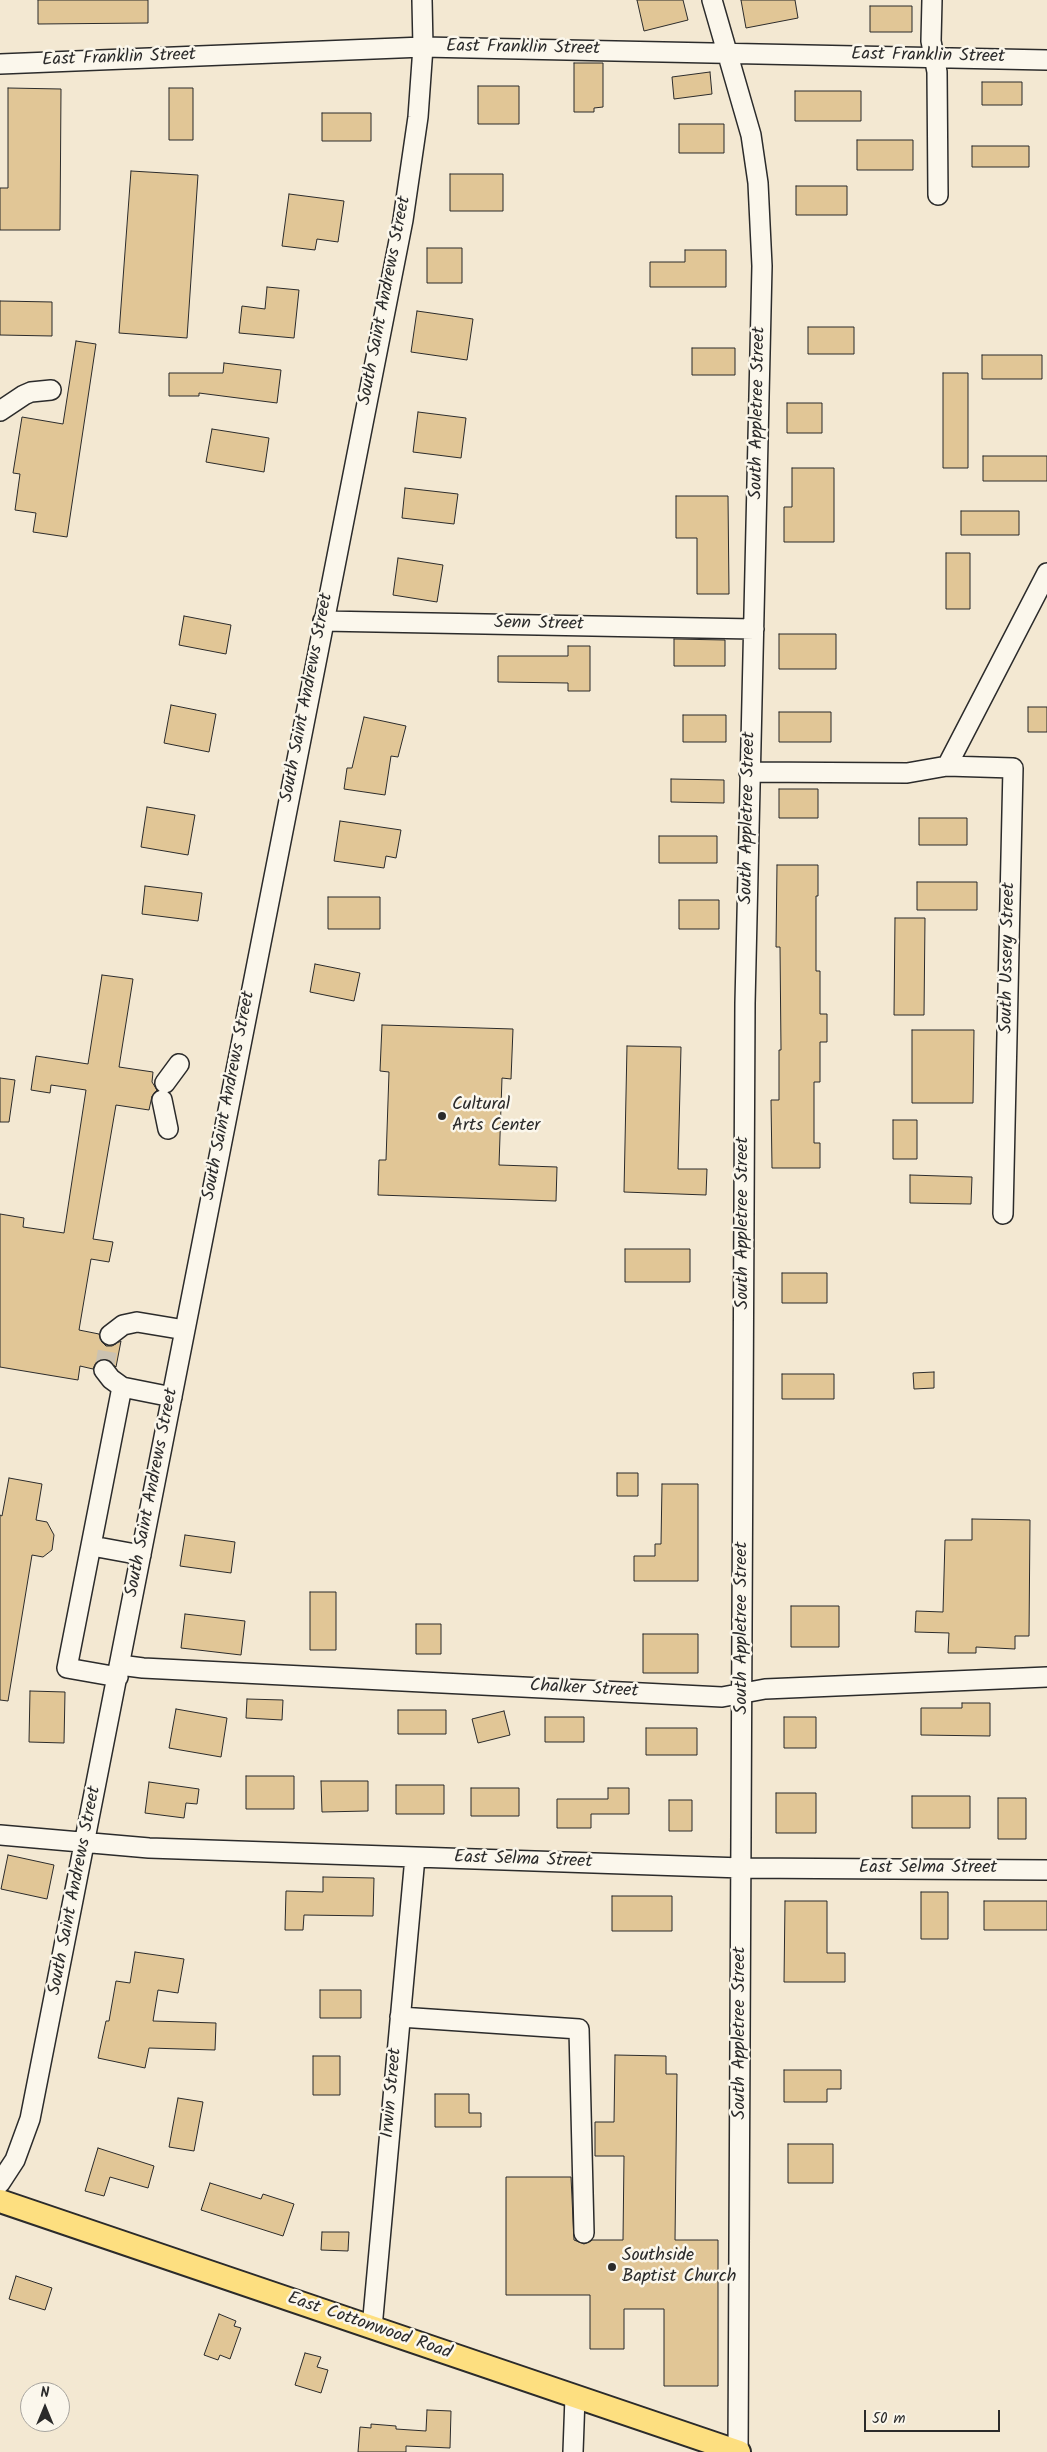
<!DOCTYPE html>
<html>
<head>
<meta charset="utf-8">
<style>
  body { margin:0 }
  #map { position:relative; width:1047px; height:2452px; overflow:hidden; background:#f3e8d2; font-family:Kalam,sans-serif }
  canvas { display:block }
  .north { position:absolute; left:20px; top:2382px; width:50px; height:50px; box-sizing:border-box; background:#fbf7ec; border:1px solid #a8a59f; border-radius:50%; rotate:0deg; font-size:14px; font-weight:700; line-height:20px; text-align:center; color:#2b2b2b }
  .north::after { content:''; display:block; margin:auto; width:18px; height:22px; background:#2b2b2b; clip-path:polygon(50% 0,100% 100%,50% 72%,0 100%) }
  .scale { position:absolute; left:864px; top:2410px; width:136px; height:22px; box-sizing:border-box; border:2px solid #2b2b2b; border-top:0; padding-left:6px; font-size:15px; line-height:18px; white-space:nowrap; color:#2b2b2b; -webkit-text-stroke:4px #fbf7ec; paint-order:stroke }
</style>
</head>
<body>
<div id="map">
<canvas width="1047" height="2452"></canvas>
<div class="north">N</div>
<div class="scale">50 m</div>
</div>
<script>
const context = document.querySelector('canvas').getContext('2d');
context.lineJoin = 'round';
function paint(path, color) {
  context.fillStyle = color;
  context.fill(path, 'evenodd');
}
function poly(rows) {
  const path = new Path2D();
  for (const r of rows) {
    path.moveTo(r[0], r[1]);
    for (let i = 2; i < r.length; i += 2) path.lineTo(r[i], r[i + 1]);
  }
  return path;
}
function stroke(path, color, width, dash) {
  context.strokeStyle = color;
  context.lineWidth = width;
  context.lineCap = dash ? 'butt' : 'round';
  context.setLineDash(dash || []);
  context.stroke(path);
}
function drawText(font, color, halo, rows, align = 'center') {
  context.font = font + ' Kalam,sans-serif';
  context.lineWidth = 5;
  context.setLineDash([]);
  context.textBaseline = 'middle';
  context.strokeStyle = halo;
  context.fillStyle = color;
  for (const [text, x, y, turn = 0] of rows) {
    context.save();
    context.translate(x, y);
    context.rotate((+turn || 0) * Math.PI / 180);
    context.textAlign = isNaN(turn) ? turn : align;
    if (halo) context.strokeText(text, 0, 0);
    context.fillText(text, 0, 0);
    context.restore();
  }
}
const building = poly([
  [38,0,148,0,148,23,38,24,38,0],
  [637,0,683,0,688,20,644,31,637,0],
  [741,0,795,0,798,18,746,28,741,0],
  [870,6,912,6,912,32,870,32,870,6],
  [574,63,603,63,603,107,594,108,594,112,574,112,574,63],
  [710,72,712,94,674,99,672,77,710,72],
  [982,82,1022,82,1022,105,982,105,982,82],
  [478,86,519,86,519,124,478,124,478,86],
  [8,88,61,89,60,230,0,230,0,188,8,188,8,88],
  [169,88,193,88,193,140,169,140,169,88],
  [795,91,861,91,861,121,795,121,795,91],
  [322,113,371,113,371,141,322,141,322,113],
  [679,124,724,124,724,153,679,153,679,124],
  [857,140,913,140,913,170,857,170,857,140],
  [972,146,1029,146,1029,167,972,167,972,146],
  [131,171,198,175,187,338,119,333,131,171],
  [450,174,503,174,503,211,450,211,450,174],
  [796,186,847,186,847,215,796,215,796,186],
  [289,194,344,201,338,242,317,239,315,250,282,246,289,194],
  [427,248,462,248,462,283,427,283,427,248],
  [685,250,726,250,726,287,650,287,650,262,685,262,685,250],
  [267,287,299,290,294,338,239,333,242,306,265,309,267,287],
  [0,301,52,302,52,336,0,335,0,301],
  [417,311,473,319,467,360,411,352,417,311],
  [808,327,854,327,854,354,808,354,808,327],
  [76,341,96,344,67,537,33,532,36,513,15,510,20,474,13,473,22,417,63,424,76,341],
  [692,348,735,348,735,375,692,375,692,348],
  [982,355,1042,355,1042,379,982,379,982,355],
  [224,363,281,370,277,403,199,393,199,396,169,396,169,373,223,373,224,363],
  [943,373,968,373,968,468,943,468,943,373],
  [787,403,822,403,822,433,787,433,787,403],
  [418,412,466,418,461,458,413,452,418,412],
  [212,429,269,438,264,472,206,462,212,429],
  [983,456,1047,456,1047,481,983,481,983,456],
  [792,468,834,468,834,542,784,542,784,507,792,507,792,468],
  [405,488,458,494,454,524,402,518,405,488],
  [676,496,728,496,729,594,697,594,697,538,676,538,676,496],
  [961,511,1019,511,1019,535,961,535,961,511],
  [946,553,970,553,970,609,946,609,946,553],
  [398,558,443,565,437,602,393,595,398,558],
  [184,616,231,625,226,654,179,645,184,616],
  [779,634,836,634,836,669,779,669,779,634],
  [674,639,725,640,725,666,674,666,674,639],
  [568,646,590,646,590,691,568,691,568,683,498,682,498,656,568,656,568,646],
  [171,705,216,714,209,752,164,743,171,705],
  [1028,707,1047,707,1047,732,1028,732,1028,707],
  [779,712,831,712,831,742,779,742,779,712],
  [683,715,726,715,726,742,683,742,683,715],
  [364,717,406,726,398,757,391,756,385,795,344,789,347,768,352,768,364,717],
  [671,779,724,780,724,803,671,802,671,779],
  [779,789,818,789,818,818,779,818,779,789],
  [147,807,195,815,188,855,141,847,147,807],
  [919,818,967,818,967,845,919,845,919,818],
  [340,821,401,830,396,858,386,856,384,868,334,861,340,821],
  [659,836,717,836,717,863,659,863,659,836],
  [777,865,818,865,818,896,816,896,816,971,820,971,820,1014,827,1014,827,1042,820,1042,820,1082,814,1082,814,1143,820,1143,820,1168,772,1168,771,1100,779,1100,779,1050,781,1050,780,947,776,947,777,865],
  [917,882,977,882,977,910,917,910,917,882],
  [145,886,202,893,198,921,142,914,145,886],
  [328,897,380,897,380,929,328,929,328,897],
  [679,900,719,900,719,929,679,929,679,900],
  [895,918,925,918,924,1015,894,1015,895,918],
  [315,964,360,973,354,1001,310,992,315,964],
  [102,975,133,979,119,1067,153,1072,152,1082,157,1090,152,1096,149,1110,116,1105,93,1239,113,1242,109,1262,91,1259,79,1330,99,1334,101,1341,106,1346,112,1346,121,1341,116,1367,109,1360,102,1359,97,1361,93,1369,80,1366,78,1380,0,1367,0,1214,24,1218,23,1227,64,1233,86,1090,51,1085,50,1093,31,1090,36,1056,88,1064,102,975],
  [382,1025,513,1029,511,1079,502,1078,499,1165,557,1167,556,1201,378,1195,379,1160,386,1160,389,1072,380,1071,382,1025],
  [912,1030,974,1030,973,1103,912,1103,912,1030],
  [627,1046,681,1047,678,1169,707,1169,706,1195,624,1192,627,1046],
  [0,1078,15,1080,9,1122,0,1122,0,1078],
  [893,1120,917,1120,917,1159,893,1159,893,1120],
  [910,1175,972,1177,971,1204,910,1203,910,1175],
  [625,1249,690,1249,690,1282,625,1282,625,1249],
  [782,1273,827,1273,827,1303,782,1303,782,1273],
  [934,1372,934,1388,914,1389,913,1373,934,1372],
  [782,1374,834,1374,834,1399,782,1399,782,1374],
  [617,1473,638,1473,638,1496,617,1496,617,1473],
  [9,1478,42,1484,36,1520,47,1522,54,1535,52,1550,43,1557,32,1555,8,1701,0,1700,0,1515,2,1516,9,1478],
  [662,1484,698,1484,698,1581,634,1581,634,1556,655,1556,655,1544,661,1544,662,1484],
  [972,1519,1030,1520,1029,1636,1015,1636,1015,1649,976,1647,976,1653,948,1653,949,1633,915,1632,916,1611,943,1612,945,1540,972,1540,972,1519],
  [185,1535,235,1542,231,1573,180,1566,185,1535],
  [310,1592,336,1592,336,1650,310,1650,310,1592],
  [791,1606,839,1606,839,1647,791,1647,791,1606],
  [185,1614,245,1621,241,1655,181,1648,185,1614],
  [416,1624,441,1624,441,1654,416,1654,416,1624],
  [643,1634,698,1634,698,1673,643,1673,643,1634],
  [30,1691,65,1692,64,1743,29,1742,30,1691],
  [247,1699,283,1700,282,1720,246,1718,247,1699],
  [962,1703,990,1703,990,1736,921,1735,921,1708,962,1708,962,1703],
  [176,1709,227,1718,221,1757,169,1748,176,1709],
  [398,1710,446,1710,446,1734,398,1734,398,1710],
  [504,1711,510,1735,478,1743,472,1719,504,1711],
  [545,1717,584,1717,584,1742,545,1742,545,1717],
  [784,1717,816,1717,816,1748,784,1748,784,1717],
  [646,1728,697,1728,697,1755,646,1755,646,1728],
  [246,1776,294,1776,294,1809,246,1809,246,1776],
  [321,1781,368,1781,368,1811,322,1812,321,1781],
  [149,1782,199,1789,197,1804,186,1803,184,1818,145,1813,149,1782],
  [396,1785,444,1785,444,1814,396,1814,396,1785],
  [471,1788,519,1788,519,1816,471,1816,471,1788],
  [608,1788,629,1788,629,1814,591,1814,591,1828,557,1828,557,1799,608,1799,608,1788],
  [776,1793,816,1793,816,1833,776,1833,776,1793],
  [912,1796,970,1796,970,1828,912,1828,912,1796],
  [998,1798,1026,1798,1026,1839,998,1839,998,1798],
  [669,1800,692,1800,692,1831,669,1831,669,1800],
  [8,1855,54,1865,47,1899,1,1889,8,1855],
  [323,1877,374,1878,373,1916,304,1915,303,1930,285,1930,286,1891,323,1892,323,1877],
  [921,1892,948,1892,948,1939,921,1939,921,1892],
  [612,1896,672,1896,672,1931,612,1931,612,1896],
  [785,1901,827,1901,827,1953,845,1953,845,1982,784,1982,785,1901],
  [984,1901,1047,1901,1047,1930,984,1930,984,1901],
  [135,1952,184,1959,178,1993,158,1990,153,2021,216,2023,215,2050,149,2048,145,2068,98,2058,106,2021,109,2021,116,1981,130,1983,135,1952],
  [320,1990,361,1990,361,2018,320,2018,320,1990],
  [615,2055,666,2056,666,2074,677,2074,675,2240,718,2240,718,2386,664,2386,664,2309,624,2309,624,2349,590,2349,590,2295,506,2295,506,2177,571,2177,574,2240,584,2244,592,2240,623,2240,624,2156,595,2156,595,2122,614,2122,615,2055],
  [313,2056,340,2056,340,2095,313,2095,313,2056],
  [784,2070,841,2070,841,2089,827,2089,827,2102,784,2102,784,2070],
  [435,2094,469,2094,469,2113,481,2113,481,2127,435,2127,435,2094],
  [178,2098,203,2102,194,2151,169,2147,178,2098],
  [788,2144,833,2144,833,2183,788,2183,788,2144],
  [98,2148,154,2166,148,2188,110,2177,104,2196,85,2191,98,2148],
  [210,2183,261,2199,263,2194,294,2204,283,2236,201,2210,210,2183],
  [322,2232,349,2232,348,2251,321,2250,322,2232],
  [16,2276,52,2288,45,2310,9,2299,16,2276],
  [219,2314,236,2321,234,2326,241,2328,230,2359,220,2355,218,2360,204,2355,219,2314],
  [305,2353,321,2357,317,2367,328,2370,321,2393,295,2385,305,2353],
  [427,2410,451,2411,450,2448,406,2446,406,2452,358,2452,360,2427,371,2428,371,2424,396,2426,396,2429,426,2431,427,2410]
]);
paint(building, '#e1c696');
stroke(building, '#2b2b2b', 1);
stroke(poly([
  [104,1370,110,1335]
]), '#cbc2b1', 19, [19, 9]);
const minor = poly([
  [712,0,751,135,758,183,762,266,745,1003,738,2452],
  [932,0,931,41,937,72,938,195],
  [0,64,423,47,1047,60],
  [0,411,24,395,31,392,51,390],
  [323,621,754,629],
  [947,766,1047,573],
  [749,772,907,773,947,766,1013,768,1003,1214],
  [165,1083,179,1064],
  [162,1100,168,1129],
  [110,1335,123,1325,137,1322,185,1330],
  [104,1370,111,1379,122,1387,172,1397],
  [92,1546,141,1555],
  [120,1665,143,1668,722,1697,765,1689,1047,1677],
  [118,1677,67,1668,122,1387],
  [0,1835,149,1848,742,1868,1047,1870],
  [400,2017,579,2029,584,2233],
  [0,2183,15,2160,30,2119,403,220,418,117,423,47,422,0],
  [372,2328,415,1857],
  [573,2452,575,2397]
]);
const major = poly([
  [0,2201,739,2452]
]);
stroke(minor, '#2b2b2b', 22);
stroke(major, '#2b2b2b', 26);
stroke(minor, '#fbf7ec', 19);
stroke(major, '#fddf80', 22);
for (const [x, y, r, color] of [
  [442,1116,5,"#2b2b2b"],
  [612,2267,5,"#2b2b2b"]
]) {
  const dot = new Path2D();
  dot.arc(x, y, r, 0, 2 * Math.PI);
  context.fillStyle = color;
  context.fill(dot);
  stroke(dot, '#fbf7ec', 2);
}
drawText('18px', '#2b2b2b', '#fbf7ec', [
  ["East Franklin Street",523,49,1],
  ["East Franklin Street",928,57,1],
  ["East Franklin Street",119,59,-2],
  ["South Saint Andrews Street",386,301,-79],
  ["South Appletree Street",759,413,-89],
  ["Senn Street",539,625,1],
  ["South Saint Andrews Street",308,698,-79],
  ["South Appletree Street",749,818,-89],
  ["South Ussery Street",1009,958,-89],
  ["South Saint Andrews Street",230,1096,-79],
  ["South Appletree Street",744,1223,-90],
  ["South Saint Andrews Street",153,1493,-79],
  ["South Appletree Street",743,1628,-90],
  ["Chalker Street",584,1690,3],
  ["East Selma Street",523,1861,2],
  ["East Selma Street",928,1869],
  ["South Saint Andrews Street",76,1891,-79],
  ["South Appletree Street",741,2033,-90],
  ["Irwin Street",393,2093,-85],
  ["East Cottonwood Road",369,2327,19]
]);
drawText('18px', '#2b2b2b', '#fbf7ec', [
  ["Cultural",452,1106],
  ["Arts Center",452,1127],
  ["Southside",622,2257],
  ["Baptist Church",622,2278]
], 'left');
</script>
</body>
</html>
